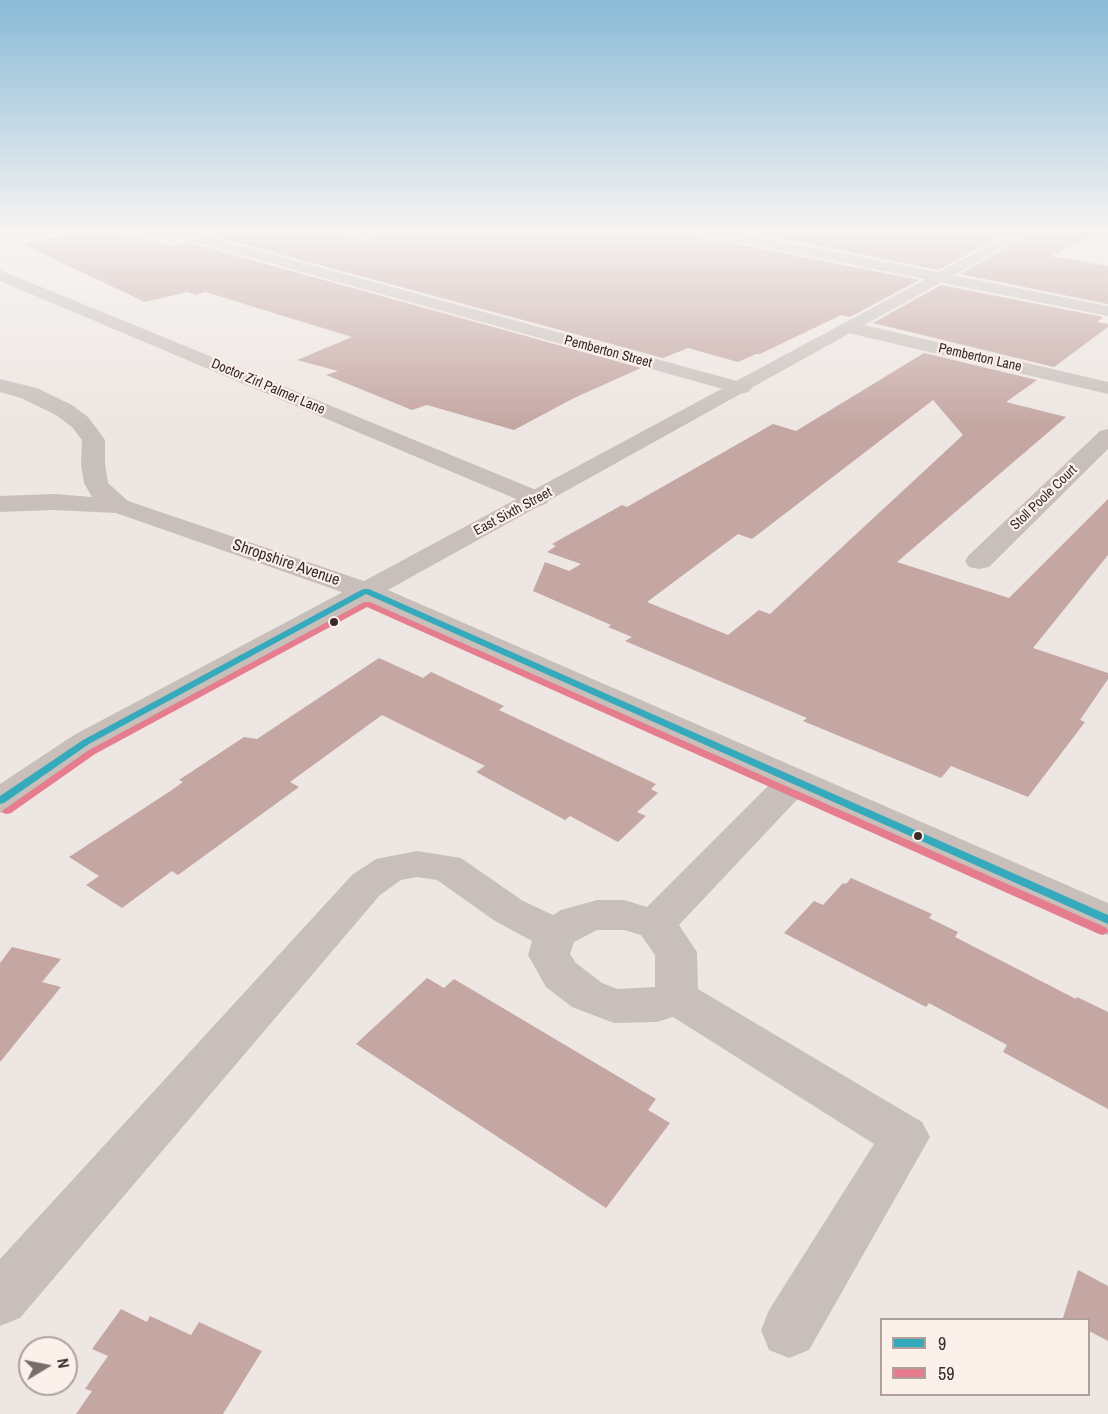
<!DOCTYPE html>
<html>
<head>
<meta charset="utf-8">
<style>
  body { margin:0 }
  #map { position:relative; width:1108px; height:1414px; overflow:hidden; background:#eee6e2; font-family:"Archivo Narrow",sans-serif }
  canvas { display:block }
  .legend { position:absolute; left:880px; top:1318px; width:210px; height:78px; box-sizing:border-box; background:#fbf0ea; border:2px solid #aea19c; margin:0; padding:8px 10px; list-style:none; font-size:18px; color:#3a2b28 }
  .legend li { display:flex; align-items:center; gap:12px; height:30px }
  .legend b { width:30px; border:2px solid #aea19c }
  .north { position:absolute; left:18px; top:1336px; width:60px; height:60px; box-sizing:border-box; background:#fbf0ea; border:2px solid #aea19c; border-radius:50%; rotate:80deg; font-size:16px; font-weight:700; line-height:24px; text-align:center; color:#3a2b28 }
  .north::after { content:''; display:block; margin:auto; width:21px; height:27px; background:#796c69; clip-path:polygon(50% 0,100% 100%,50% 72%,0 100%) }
</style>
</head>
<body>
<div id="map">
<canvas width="1108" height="1414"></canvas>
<ul class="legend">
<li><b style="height:8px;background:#35aabc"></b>9</li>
<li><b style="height:8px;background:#e67d8f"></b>59</li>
</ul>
<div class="north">N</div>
</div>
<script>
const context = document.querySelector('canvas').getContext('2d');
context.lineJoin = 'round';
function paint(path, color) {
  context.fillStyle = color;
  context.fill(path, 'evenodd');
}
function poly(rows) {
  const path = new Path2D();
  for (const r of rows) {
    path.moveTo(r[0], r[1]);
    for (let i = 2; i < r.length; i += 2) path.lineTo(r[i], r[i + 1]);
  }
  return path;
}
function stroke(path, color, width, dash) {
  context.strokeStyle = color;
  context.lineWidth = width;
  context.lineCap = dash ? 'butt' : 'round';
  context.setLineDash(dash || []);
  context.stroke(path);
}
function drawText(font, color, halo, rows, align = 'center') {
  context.font = font + ' "Archivo Narrow",sans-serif';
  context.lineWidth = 4.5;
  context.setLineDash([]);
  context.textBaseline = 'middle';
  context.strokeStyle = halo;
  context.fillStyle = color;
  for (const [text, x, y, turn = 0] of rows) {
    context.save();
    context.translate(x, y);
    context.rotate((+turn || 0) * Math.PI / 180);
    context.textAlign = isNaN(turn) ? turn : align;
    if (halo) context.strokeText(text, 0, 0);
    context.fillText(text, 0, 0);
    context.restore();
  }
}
paint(poly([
  [91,229,106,230,127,237,138,236,171,247,187,242,641,368,574,398,514,430,427,405,412,410,326,375,338,371,297,360,352,337,205,292,196,295,187,292,145,302,22,244],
  [239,229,273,229,285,232,298,229,316,229,363,240,402,229,689,229,698,236,919,280,850,317,841,315,760,354,756,354,738,362,688,348,663,358,213,236],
  [733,229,1014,229,938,270],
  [1039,229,1105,229,1051,256,1108,266,1108,304,960,274],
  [941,285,1103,317,1097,322,1108,324,1108,327,1054,367,873,323],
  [924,353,1037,380,1006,402,1066,417,897,562,1009,598,1108,499,1108,555,1033,648,1108,673,1108,679,1080,720,1085,722,1028,797,951,766,941,778,803,721,807,718,625,641,632,637,608,627,611,625,533,591,545,562,569,571,581,564,547,552,556,546,552,544,622,505,627,507,773,424,796,431],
  [933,400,963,435,770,614,759,610,728,635,647,602,738,534,752,539],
  [379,658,423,678,431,672,504,706,499,710,656,784,651,789,658,793,637,812,646,816,618,842,570,816,565,820,476,772,485,766,382,715,290,782,299,787,178,875,172,871,122,908,86,885,99,876,69,857,172,790,183,782,179,780,244,737,257,739],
  [851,878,932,914,929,918,958,932,955,937,1076,999,1077,997,1108,1012,1108,1109,1003,1052,1007,1045,929,1003,926,1007,784,933,814,901,823,905,843,883,846,884],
  [12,947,61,959,42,982,61,987,0,1062,0,963],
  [427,978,444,988,454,979,656,1099,648,1110,670,1123,606,1208,356,1044],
  [1078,1270,1108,1286,1108,1341,1089,1331,1089,1320,1063,1318],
  [121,1309,147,1322,150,1316,191,1335,199,1322,262,1351,223,1414,76,1414,92,1391,85,1389,108,1356,92,1349]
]), '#c4a6a2');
paint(poly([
  [15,229,43,229,41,232,0,242,0,232,15,229],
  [156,229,180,229,748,384,752,388,748,392,741,394,734,392,158,232,156,229],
  [691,229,721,229,1108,306,1108,316,698,234,691,229],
  [0,270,546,494,550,499,546,504,537,507,528,504,0,281,0,270],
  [851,322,1108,382,1108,394,844,332,842,328,844,324,851,322],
  [1108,429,1108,449,989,567,979,569,969,567,965,561,969,555,1100,431,1108,429],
  [366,582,376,585,380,591,376,597,98,749,13,809,0,813,0,784,74,735,356,585,366,582],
  [794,770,807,773,812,781,807,789,679,925,697,952,698,989,922,1122,930,1137,809,1350,789,1358,769,1350,761,1330,769,1310,874,1144,673,1017,657,1022,614,1023,572,1007,546,987,528,955,532,941,495,921,437,880,417,877,401,880,380,895,20,1318,0,1326,0,1259,352,875,376,859,417,851,461,858,523,901,553,915,561,910,597,900,624,900,647,907,781,773,794,770],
  [597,930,624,930,641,935,655,955,655,987,617,989,602,983,576,963,570,954,574,942,597,930]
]), '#c8bfbb');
paint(poly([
  [1019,229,1037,229,388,590,1108,903,1108,935,1094,931,356,597,116,513,54,510,0,512,0,496,54,494,92,497,84,483,81,464,82,440,72,427,56,415,21,398,0,392,0,379,37,388,72,405,88,417,105,440,105,464,108,483,128,501,364,581,1019,229]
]), '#c8bfbb');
paint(poly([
  [363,589,369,589,1108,915,1108,924,366,594,89,744,4,803,0,804,0,796,83,740,363,589]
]), '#35aabc');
paint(poly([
  [364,602,370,602,1107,928,1108,932,1103,935,1099,934,367,607,95,754,11,813,7,814,3,813,2,811,89,750,364,602]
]), '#e67d8f');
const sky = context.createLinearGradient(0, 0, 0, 427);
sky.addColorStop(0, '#89bad7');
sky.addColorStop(0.54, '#f7f4f2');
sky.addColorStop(1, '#f7f4f200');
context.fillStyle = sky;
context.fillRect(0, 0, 1108, 427);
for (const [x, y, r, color] of [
  [334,622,5,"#3a2b28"],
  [918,836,5,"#3a2b28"]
]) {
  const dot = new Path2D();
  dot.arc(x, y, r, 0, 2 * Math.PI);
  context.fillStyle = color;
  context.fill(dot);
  stroke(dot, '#fbf0ea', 2);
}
drawText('14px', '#3a2b28', '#fbf0ea', [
  ["Pemberton Street",608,352,15],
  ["Pemberton Lane",980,358,13],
  ["Doctor Zirl Palmer Lane",268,387,23],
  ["Stoll Poole Court",1044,498,-44],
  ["East Sixth Street",513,512,-28]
]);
drawText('16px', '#3a2b28', '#fbf0ea', [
  ["Shropshire Avenue",286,563,19]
]);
</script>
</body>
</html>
